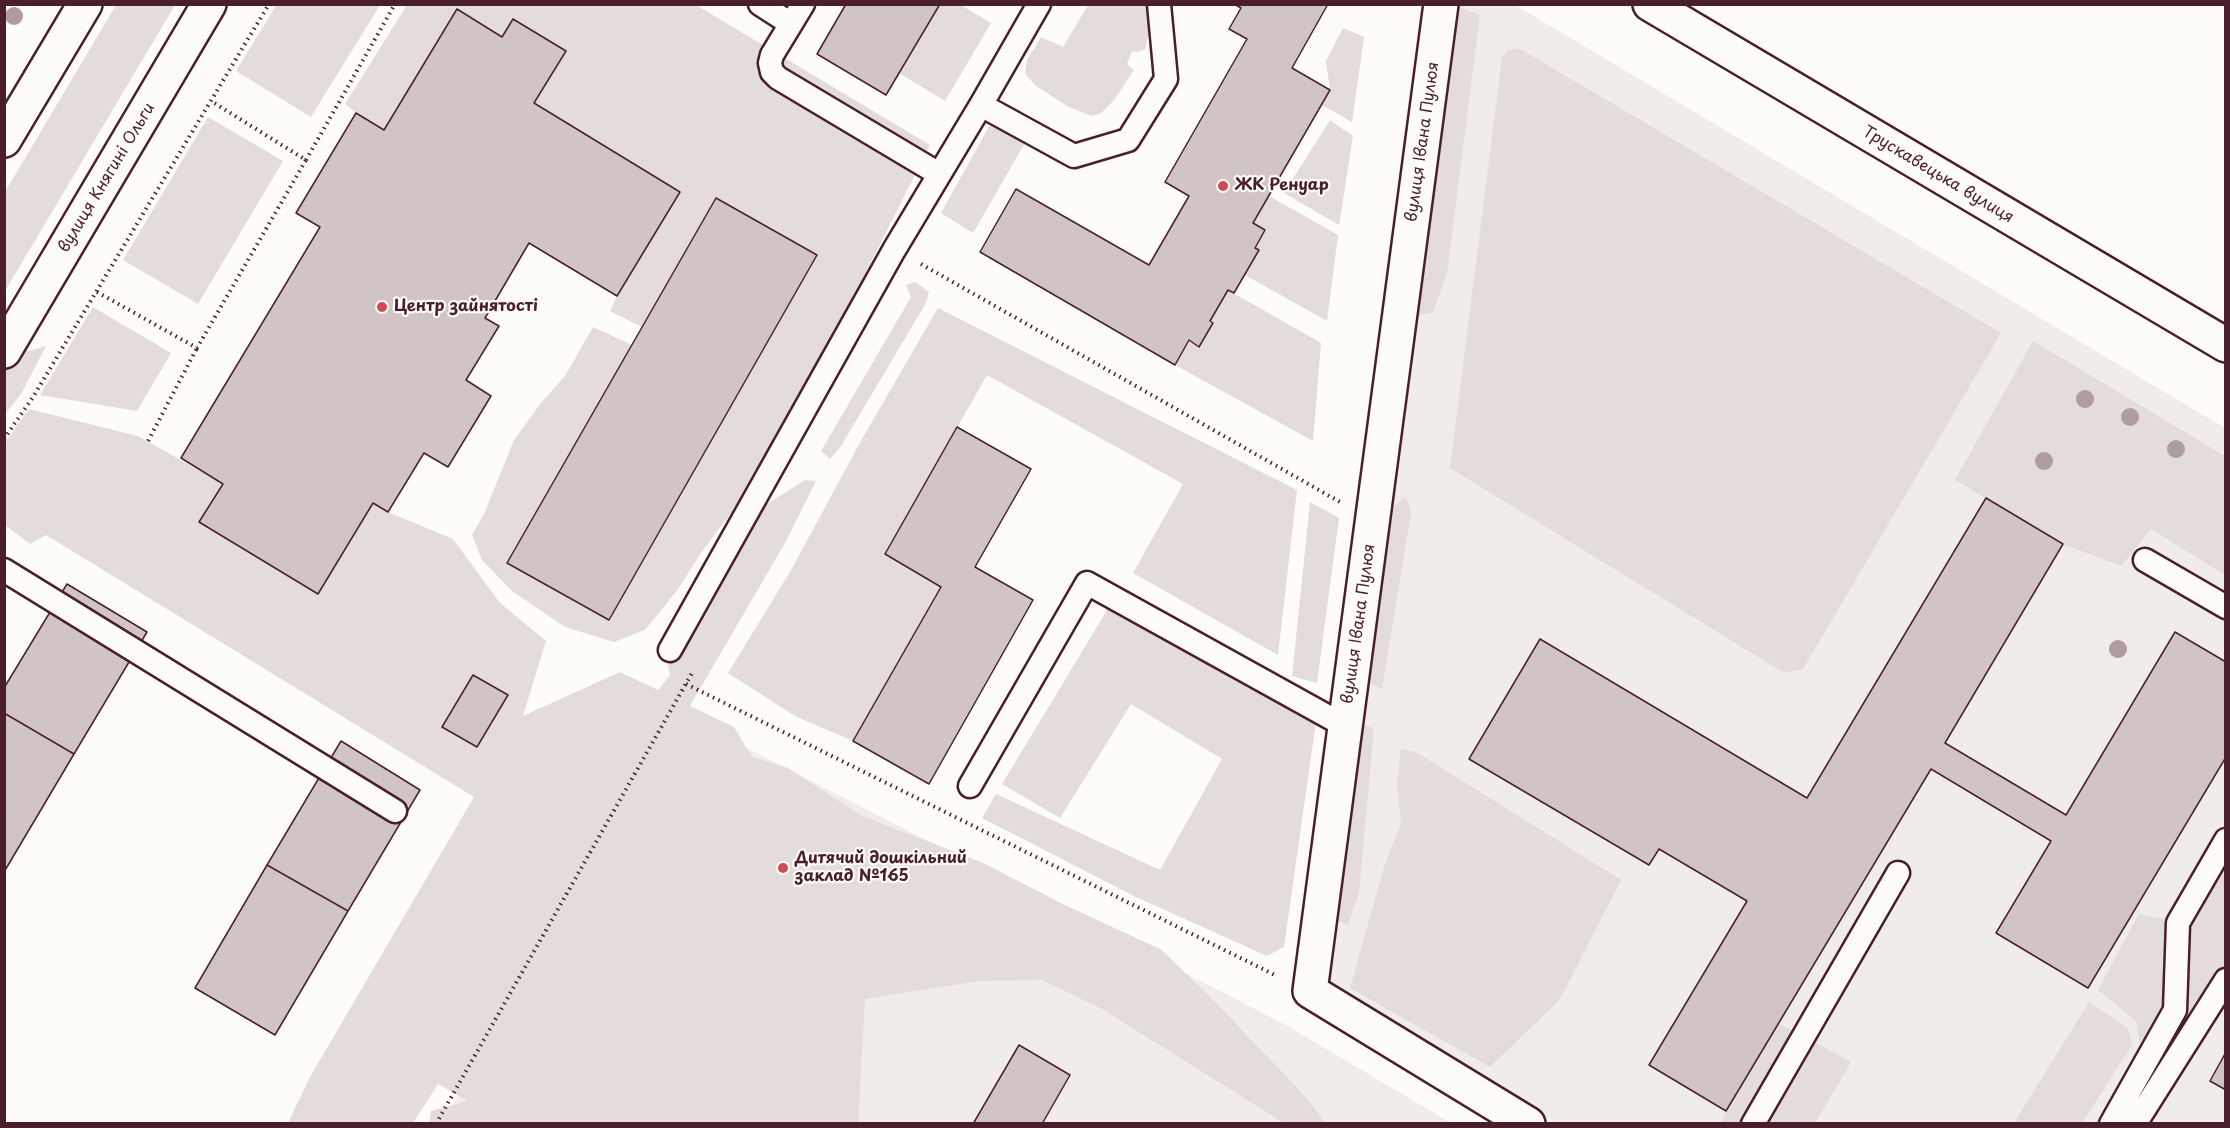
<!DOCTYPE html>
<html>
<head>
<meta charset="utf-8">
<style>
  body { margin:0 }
  #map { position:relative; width:2230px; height:1128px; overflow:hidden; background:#fdfcf7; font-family:"Playpen Sans",sans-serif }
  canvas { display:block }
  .frame { position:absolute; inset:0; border:6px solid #4a1f2b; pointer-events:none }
</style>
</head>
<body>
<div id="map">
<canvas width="2230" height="1128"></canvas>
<div class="frame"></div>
</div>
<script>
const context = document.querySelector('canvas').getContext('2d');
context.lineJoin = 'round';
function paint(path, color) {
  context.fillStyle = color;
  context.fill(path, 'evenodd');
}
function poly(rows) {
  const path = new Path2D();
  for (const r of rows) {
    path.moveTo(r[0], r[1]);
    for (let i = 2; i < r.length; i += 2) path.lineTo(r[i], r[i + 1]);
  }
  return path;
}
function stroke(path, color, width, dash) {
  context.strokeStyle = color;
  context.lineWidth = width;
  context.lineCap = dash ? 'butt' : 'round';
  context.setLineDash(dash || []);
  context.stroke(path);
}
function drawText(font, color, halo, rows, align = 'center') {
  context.font = font + ' "Playpen Sans",sans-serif';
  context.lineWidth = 4.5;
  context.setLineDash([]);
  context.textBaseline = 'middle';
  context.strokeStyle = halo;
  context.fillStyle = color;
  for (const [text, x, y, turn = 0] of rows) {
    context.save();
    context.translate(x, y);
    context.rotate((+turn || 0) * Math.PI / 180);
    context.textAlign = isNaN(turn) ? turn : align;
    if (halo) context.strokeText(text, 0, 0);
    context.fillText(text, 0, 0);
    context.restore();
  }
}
paint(poly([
  [1455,5,1515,5,2225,428,2225,1123,1556,1123,1333,993,1323,969],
  [675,711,1286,1025,1451,1123,442,1124]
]), '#f0ece8');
paint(poly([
  [277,4,380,5,311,117,236,71],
  [116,5,175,5,5,291,5,192],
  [407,5,696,5,930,145,865,274,825,359,757,467,733,510,701,553,676,592,645,630,614,642,565,627,512,591,482,560,472,535,484,514,514,440,541,403,565,376,593,327,632,345,642,327,610,311,617,296,680,192,534,103,566,51,513,19,502,37,384,130,356,113,345,104],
  [940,5,961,5,991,23,945,101,899,73],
  [1088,5,1148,5,1150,28,1145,49,1138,52,1132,51,1127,64,1134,70,1115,99,1100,114,1091,116,1067,106,1036,86,1025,74,1027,60,1041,37,1063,47],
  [1453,5,1480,15,1447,273,1433,312,1414,316],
  [1343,28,1364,37,1352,122,1322,105,1330,90,1326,61],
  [1514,48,1522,50,2001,333,1803,669,1784,673,1450,468,1502,58,1507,51],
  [208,117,283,161,198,304,123,260],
  [1330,120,1353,136,1339,225,1284,193],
  [992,121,1052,156,1025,143,973,233,941,213],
  [1269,196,1338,235,1327,321,1245,275,1259,251,1255,248,1253,223],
  [915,282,929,292,926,303,841,446,830,459,821,451,911,297,906,285],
  [1228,290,1321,343,1313,441,1175,365,1189,340,1199,346,1213,323,1210,321],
  [93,307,171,353,137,411,40,395],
  [938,308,1297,490,1278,655,1133,573,1183,484,987,375,885,554,941,587,853,741,795,716,728,673,790,572,862,439],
  [2033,341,2225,456,2225,575,2151,529,2121,566,2063,544,1955,480],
  [46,346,21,394,5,414,4,360,6,357],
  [29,409,138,436,223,484,200,522,373,503,388,512,453,539,500,603,546,641,523,716,620,672,658,690,670,675,667,661,714,585,756,511,805,480,816,481,785,543,690,706,734,727,752,757,788,768,860,815,981,862,1065,905,1162,950,1216,1003,1305,1096,1325,1123,1284,1123,1102,1009,1042,980,979,981,865,999,858,1123,429,1123,431,1111,468,1101,438,1084,413,1123,288,1123,310,1077,474,797,46,535,30,544,5,525,5,443],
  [1406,497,1411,513,1382,689,1363,680,1389,510],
  [1310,502,1339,518,1317,683,1292,676],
  [1112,602,1317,715,1284,947,1267,956,1136,897,982,818,996,794,1160,870,1222,759,1131,704,1060,818,1002,784],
  [1354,720,1374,729,1359,892,1348,925,1330,917],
  [1401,749,1416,752,1621,880,1560,999,1490,1067,1350,988,1385,864,1401,824,1397,784],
  [2225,851,2225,967,2158,1064,2140,1044,2136,1021,2098,990,2139,914,2183,923],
  [2089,1002,2128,1028,2132,1045,2082,1123,2014,1123],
  [1778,1023,1851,1062,1815,1123,1721,1124,1726,1111]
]), '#e3dcda');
const building = poly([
  [846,4,940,4,886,95,817,54,846,4],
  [1234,4,1328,4,1292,68,1330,90,1253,223,1265,230,1255,248,1259,250,1234,293,1228,290,1210,321,1213,323,1199,347,1189,340,1175,365,980,252,1016,189,1149,265,1189,196,1165,182,1247,39,1229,29,1241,8,1234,4],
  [457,9,502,37,513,19,566,51,534,103,680,192,617,296,529,243,485,318,499,326,466,380,491,396,448,467,424,453,388,512,373,503,318,594,199,522,223,484,181,458,320,227,296,213,356,113,384,130,457,9],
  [716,198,817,255,609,620,507,563,716,198],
  [957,427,1031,469,975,567,1033,600,929,784,853,741,941,587,885,554,957,427],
  [1986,498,2063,544,1945,743,2066,815,2175,632,2226,662,2226,757,2088,988,1996,933,2051,841,1931,769,1726,1111,1649,1065,1747,901,1659,849,1649,865,1469,759,1540,639,1807,798,1986,498],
  [67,584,147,632,74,754,4,713,4,688,67,584],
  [473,675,508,695,477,747,442,727,473,675],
  [4,713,74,754,4,872,4,713],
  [341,741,420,790,348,911,267,865,341,741],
  [267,865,348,911,275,1035,195,988,267,865],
  [1019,1045,1070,1075,1042,1124,973,1124,1019,1045],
  [2226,1052,2226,1090,2210,1081,2226,1052]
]);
paint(building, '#d0c5c4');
stroke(building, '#4a1f2b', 1.5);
const lane = poly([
  [760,4,791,24],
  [803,4,772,55,770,63,772,72,778,78,939,174],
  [981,105,1039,4],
  [2145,560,2226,607],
  [4,570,395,811],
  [670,650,894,250,981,105,1074,156,1128,140,1166,79,1159,4],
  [970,786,1087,583,1345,726],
  [1753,1124,1898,873],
  [2111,1124,2175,1010,2178,923,2226,840],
  [2135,1124,2226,980]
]);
const street = poly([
  [1441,4,1310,991,1528,1124],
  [1650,4,2226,345]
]);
const secondary = poly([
  [4,140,85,4],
  [4,351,209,4]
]);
stroke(lane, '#4a1f2b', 27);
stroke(street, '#4a1f2b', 38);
stroke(secondary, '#4a1f2b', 38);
stroke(poly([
  [306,160,395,4],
  [921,264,1340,502],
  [97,292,197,348,306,160,211,101],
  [4,439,33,397,269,4],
  [148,441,197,348],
  [686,684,1277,976],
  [436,1124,692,673]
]), '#4a1f2b', 4, [1.5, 4.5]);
stroke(lane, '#fdfcf7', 22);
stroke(street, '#fdfcf7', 33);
stroke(secondary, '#fdfcf7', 33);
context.fillStyle = '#af9c9f';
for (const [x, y] of [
  [14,16],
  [2085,399],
  [2130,417],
  [2176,449],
  [2044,461],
  [2118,649]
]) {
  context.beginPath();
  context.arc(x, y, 9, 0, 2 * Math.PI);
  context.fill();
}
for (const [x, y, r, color] of [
  [1223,186,6,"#d1495b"],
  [382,307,6,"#d1495b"],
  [783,868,6,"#d1495b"]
]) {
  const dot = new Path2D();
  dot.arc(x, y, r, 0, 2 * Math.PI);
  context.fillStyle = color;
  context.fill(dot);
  stroke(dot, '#fdfcf7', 2);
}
drawText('16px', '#4a1f2b', '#fdfcf7', [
  ["вулиця Івана Пулюя",1423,142,-82],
  ["Трускавецька вулиця",1938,175,31],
  ["вулиця Княгині Ольги",107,178,-59],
  ["вулиця Івана Пулюя",1359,624,-82]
]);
drawText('bold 16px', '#4a1f2b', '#fdfcf7', [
  ["ЖК Ренуар",1235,186],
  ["Центр зайнятості",394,307],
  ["Дитячий дошкільний",795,859],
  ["заклад №165",795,877]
], 'left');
</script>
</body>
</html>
